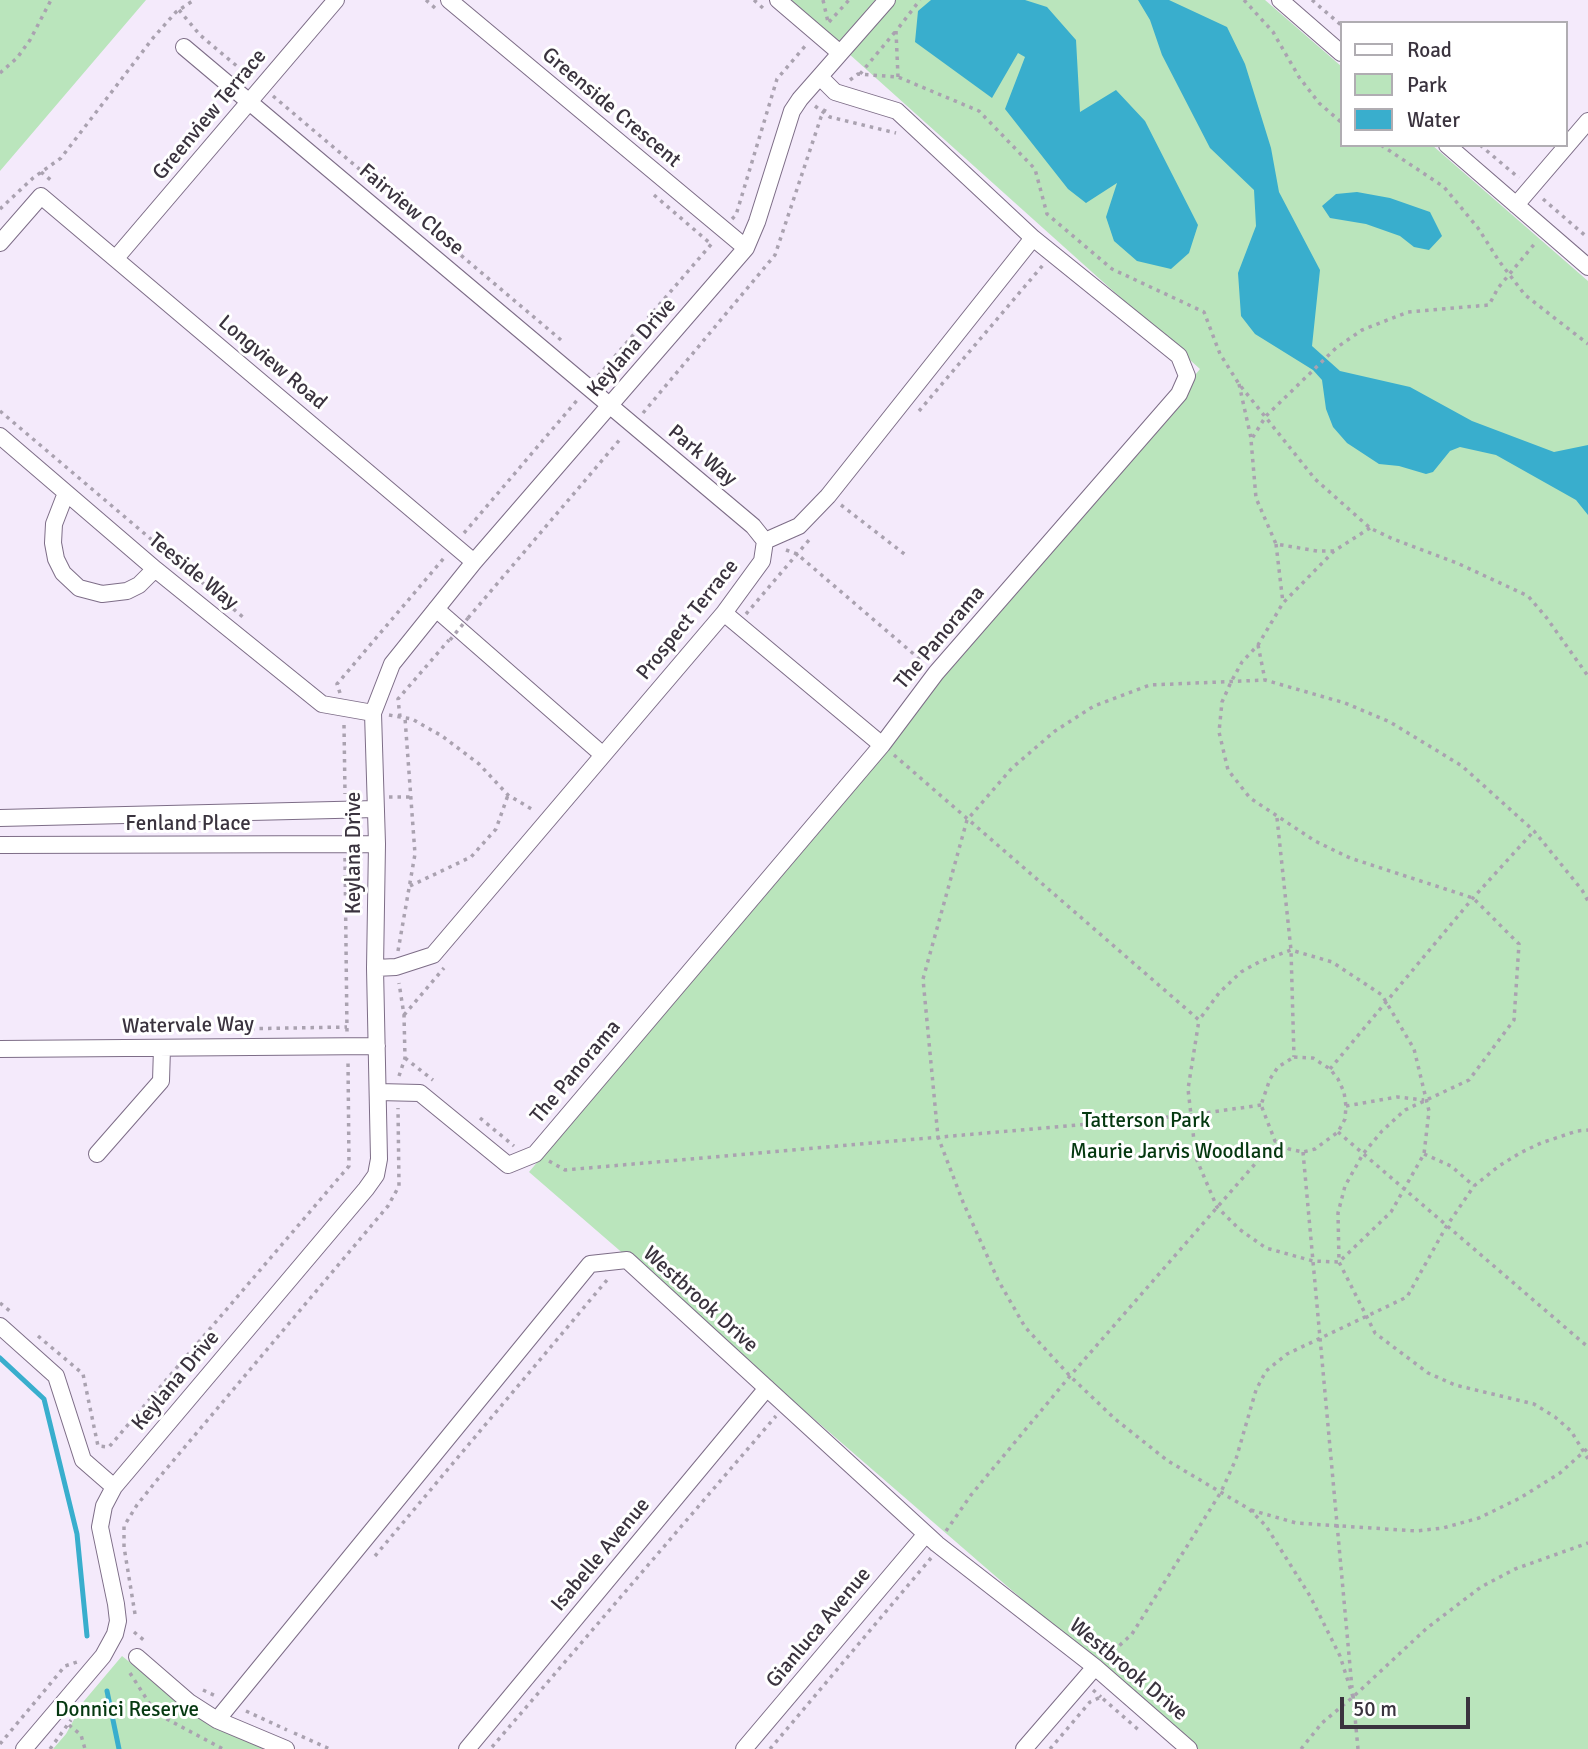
<!DOCTYPE html>
<html>
<head>
<meta charset="utf-8">
<style>
  body { margin:0 }
  #map { position:relative; width:1588px; height:1749px; overflow:hidden; background:#f4eafb; font-family:Signika,sans-serif }
  canvas { display:block }
  .legend { position:absolute; left:1340px; top:21px; width:228px; height:126px; box-sizing:border-box; background:#fff; border:2px solid #b0adb2; margin:0; padding:9px 12px; list-style:none; font-size:21px; color:#3a333e }
  .legend li { display:flex; align-items:center; gap:14px; height:35px }
  .legend b { width:35px; border:2px solid #b0adb2 }
  .scale { position:absolute; left:1340px; top:1697px; width:130px; height:32px; box-sizing:border-box; border:4px solid #3a333e; border-top:0; padding-left:9px; font-size:21px; line-height:24px; white-space:nowrap; color:#3a333e; -webkit-text-stroke:5px #fff; paint-order:stroke }
</style>
</head>
<body>
<div id="map">
<canvas width="1588" height="1749"></canvas>
<ul class="legend">
<li><b style="height:9px;background:#fff"></b>Road</li>
<li><b style="height:19px;background:#bae5bc"></b>Park</li>
<li><b style="height:19px;background:#39aecd"></b>Water</li>
</ul>
<div class="scale">50 m</div>
</div>
<script>
const context = document.querySelector('canvas').getContext('2d');
context.lineJoin = 'round';
function paint(path, color) {
  context.fillStyle = color;
  context.fill(path, 'evenodd');
}
function poly(rows) {
  const path = new Path2D();
  for (const r of rows) {
    path.moveTo(r[0], r[1]);
    for (let i = 2; i < r.length; i += 2) path.lineTo(r[i], r[i + 1]);
  }
  return path;
}
function stroke(path, color, width, dash) {
  context.strokeStyle = color;
  context.lineWidth = width;
  context.lineCap = dash ? 'butt' : 'round';
  context.setLineDash(dash || []);
  context.stroke(path);
}
function drawText(font, color, halo, rows, align = 'center') {
  context.font = font + ' Signika,sans-serif';
  context.lineWidth = 6;
  context.setLineDash([]);
  context.textBaseline = 'middle';
  context.strokeStyle = halo;
  context.fillStyle = color;
  for (const [text, x, y, turn = 0] of rows) {
    context.save();
    context.translate(x, y);
    context.rotate((+turn || 0) * Math.PI / 180);
    context.textAlign = isNaN(turn) ? turn : align;
    if (halo) context.strokeText(text, 0, 0);
    context.fillText(text, 0, 0);
    context.restore();
  }
}
paint(poly([
  [0,0,146,0,0,171],
  [789,0,1265,0,1341,66,1341,145,1432,145,1588,281,1588,1749,1195,1749,529,1172,1200,369],
  [122,1656,197,1716,270,1749,53,1749,66,1734,84,1701]
]), '#bae5bc');
paint(poly([
  [931,0,1025,0,1047,7,1076,40,1080,112,1116,90,1145,121,1198,225,1189,253,1171,269,1137,261,1114,241,1106,217,1117,183,1086,203,1068,189,1005,109,1025,57,1018,53,992,98,915,42,918,11],
  [1138,0,1169,0,1227,27,1245,64,1271,148,1279,192,1320,270,1312,346,1340,371,1410,387,1472,421,1554,452,1588,445,1588,515,1576,500,1496,455,1460,447,1450,451,1433,472,1426,474,1399,466,1379,464,1347,443,1333,427,1326,409,1322,380,1313,370,1255,334,1241,316,1238,273,1256,226,1254,190,1210,148,1162,55,1150,20],
  [1357,192,1390,198,1430,212,1442,236,1429,250,1414,247,1400,236,1366,224,1330,218,1322,206,1336,194]
]), '#39aecd');
stroke(poly([
  [0,1358,44,1399,77,1534,87,1636],
  [107,1691,119,1749]
]), '#39aecd', 5);
const street = poly([
  [449,0,746,248],
  [778,0,840,53],
  [1280,0,1341,53],
  [184,47,753,526,765,541],
  [1447,145,1588,267],
  [1516,205,1588,121],
  [0,243,41,196,474,562],
  [116,258,336,0],
  [0,436,155,569,322,704,373,713],
  [66,493,54,524,53,543,56,559,63,573,79,588,102,594,127,591,139,585,155,569],
  [436,609,603,755],
  [724,613,882,745],
  [0,818,376,809],
  [0,845,377,844],
  [375,968,396,967,433,955,724,613,762,561,765,541,799,526,828,496,1033,238],
  [0,1049,377,1046],
  [378,1092,420,1093,508,1165,535,1154,882,745,936,673,1179,394,1187,376,1179,356,1033,238,897,111,835,92,820,77],
  [97,1154,161,1081,162,1048],
  [0,1326,56,1376,83,1460,114,1487],
  [137,1657,189,1702,217,1720,286,1749],
  [217,1720,590,1264,627,1260,937,1544,1095,1667,1189,1749],
  [24,1749,103,1656,115,1634,118,1621,116,1604,100,1527,104,1506,114,1487,366,1189,376,1175,379,1159,375,968,377,844,373,713,392,664,474,562,746,248,757,222,792,111,800,99,887,0],
  [467,1749,767,1388],
  [744,1749,926,1534],
  [1024,1749,1095,1667]
]);
stroke(street, '#7d6d87', 18);
stroke(poly([
  [426,0,435,8],
  [754,0,764,9],
  [823,0,828,22],
  [1244,0,1273,32,1299,77,1319,103,1341,122],
  [1312,0,1341,25],
  [179,10,200,35,251,78],
  [829,22,849,0],
  [0,73,17,58,30,40,51,0],
  [860,74,895,32],
  [898,77,896,31,920,0],
  [850,80,858,74,898,77,979,111,1035,169,1047,214,1112,269,1204,312,1220,354,1239,384,1315,479,1370,528,1393,539,1457,563,1528,596,1546,617,1588,676],
  [273,96,561,340],
  [815,106,830,117,896,133],
  [1381,145,1444,187,1478,228,1499,261,1525,295,1588,344],
  [1480,145,1519,178],
  [41,172,53,182],
  [654,195,711,244],
  [1543,199,1588,238],
  [0,209,33,178,61,158,153,38,176,12,194,0],
  [732,219,736,215,777,79,806,45],
  [598,376,714,241],
  [1239,384,1251,438],
  [0,411,244,618],
  [919,411,1043,265],
  [643,413,775,255,821,117,827,106],
  [841,505,907,556],
  [1370,528,1334,551,1283,603,1258,645,1242,662,1231,682,1222,702,1219,732,1228,770,1250,798,1315,841,1350,858,1473,898,1519,944,1514,1020,1469,1080,1405,1110,1382,1131,1363,1154,1345,1186,1338,1213,1339,1262,1375,1333,1428,1373,1455,1385,1534,1404,1555,1417,1571,1431,1588,1459],
  [464,533,579,398],
  [1276,544,1283,603],
  [786,550,797,554,923,662],
  [1334,551,1317,551,1276,544,1256,498,1251,440,1266,416,1336,348,1362,330,1408,312,1489,305,1498,288,1536,242],
  [746,614,809,540],
  [468,618,622,437],
  [1258,645,1265,680],
  [340,693,337,684,444,558],
  [389,715,412,719,442,736,479,764,508,795,535,811],
  [400,717,398,699,449,640],
  [344,725,345,794],
  [894,755,1199,1020,1188,1089,1196,1158,1217,1207,1239,1229,1266,1248,1313,1261,1339,1262,1391,1212,1424,1154,1429,1111,1414,1049,1382,995,1332,962,1291,950,1259,962,1241,972,1219,993,1199,1020],
  [389,797,412,797],
  [1277,818,1291,950,1294,1057],
  [345,858,347,1032],
  [410,886,471,857,496,829,508,795],
  [398,951,415,854,405,718],
  [404,1015,444,968],
  [234,1029,347,1027],
  [1294,1057,1313,1058,1330,1069,1338,1079,1344,1092,1346,1106,1345,1119,1338,1132,1315,1149,1303,1152,1289,1149,1275,1141,1261,1105,1270,1079,1278,1067,1294,1057],
  [405,1058,433,1080],
  [1330,1069,1473,898,1533,832],
  [399,1076,405,1058,404,1015,399,983],
  [1346,1106,1397,1097,1424,1100],
  [480,1118,514,1146],
  [1338,1132,1588,1347],
  [1303,1152,1352,1688],
  [1424,1154,1451,1166,1474,1186],
  [549,1161,565,1170,1191,1115,1261,1105],
  [0,1303,11,1312],
  [38,1336,83,1374,98,1446,109,1447,349,1166,348,1061],
  [1251,1510,1296,1523,1416,1531,1443,1528,1479,1518,1520,1498,1560,1473,1588,1448],
  [946,1531,971,1495,1070,1376,1275,1141],
  [375,1556,607,1280,610,1280],
  [135,1614,124,1547,124,1526,137,1505,157,1480,388,1206,399,1186,398,1108],
  [134,1632,146,1642],
  [1107,1657,1132,1634,1221,1492,1236,1459,1256,1390,1266,1371,1287,1354,1407,1297,1446,1227,1474,1186,1499,1166,1520,1153,1541,1143,1577,1131,1588,1130],
  [130,1673,153,1709,163,1717,223,1749],
  [203,1690,218,1697],
  [1093,1690,1101,1697],
  [1353,1695,1358,1749],
  [1353,1697,1340,1656,1310,1596,1266,1526,1249,1509,1168,1461,1115,1419,1070,1376,1025,1327,998,1280,963,1202,938,1137,923,979,967,820,1012,768,1055,731,1094,706,1150,685,1265,680,1345,703,1390,722,1462,766,1534,831,1582,890,1588,901],
  [246,1711,287,1730],
  [69,1725,81,1735,85,1749],
  [294,1733,330,1749],
  [0,1744,65,1666,77,1662],
  [492,1747,776,1416],
  [50,1749,71,1720],
  [770,1749,931,1558],
  [1050,1749,1090,1702,1101,1697,1141,1732],
  [1301,1749,1322,1723,1353,1697,1427,1628,1481,1587,1515,1569,1588,1543]
]), '#aaa2b0', 3.5, [3.5, 5]);
stroke(street, '#fff', 16);
stroke(poly([
  [450,640,468,618]
]), '#aaa2b0', 3.5, [3.5, 5]);
drawText('21px', '#3a333e', '#fff', [
  ["Greenside Crescent",611,108,40],
  ["Greenview Terrace",210,115,-50],
  ["Fairview Close",411,210,40],
  ["Keylana Drive",632,348,-49],
  ["Longview Road",272,363,40],
  ["Park Way",702,456,40],
  ["Teeside Way",193,572,39],
  ["Prospect Terrace",688,620,-51],
  ["The Panorama",940,638,-50],
  ["Fenland Place",188,824],
  ["Keylana Drive",354,853,-90],
  ["Watervale Way",188,1026,-1],
  ["The Panorama",576,1072,-50],
  ["Westbrook Drive",700,1300,42],
  ["Keylana Drive",176,1381,-50],
  ["Isabelle Avenue",601,1555,-50],
  ["Gianluca Avenue",819,1628,-50],
  ["Westbrook Drive",1128,1670,40]
]);
drawText('21px', '#053810', '#fff', [
  ["Tatterson Park",1146,1121],
  ["Maurie Jarvis Woodland",1177,1152],
  ["Donnici Reserve",127,1710]
]);
</script>
</body>
</html>
